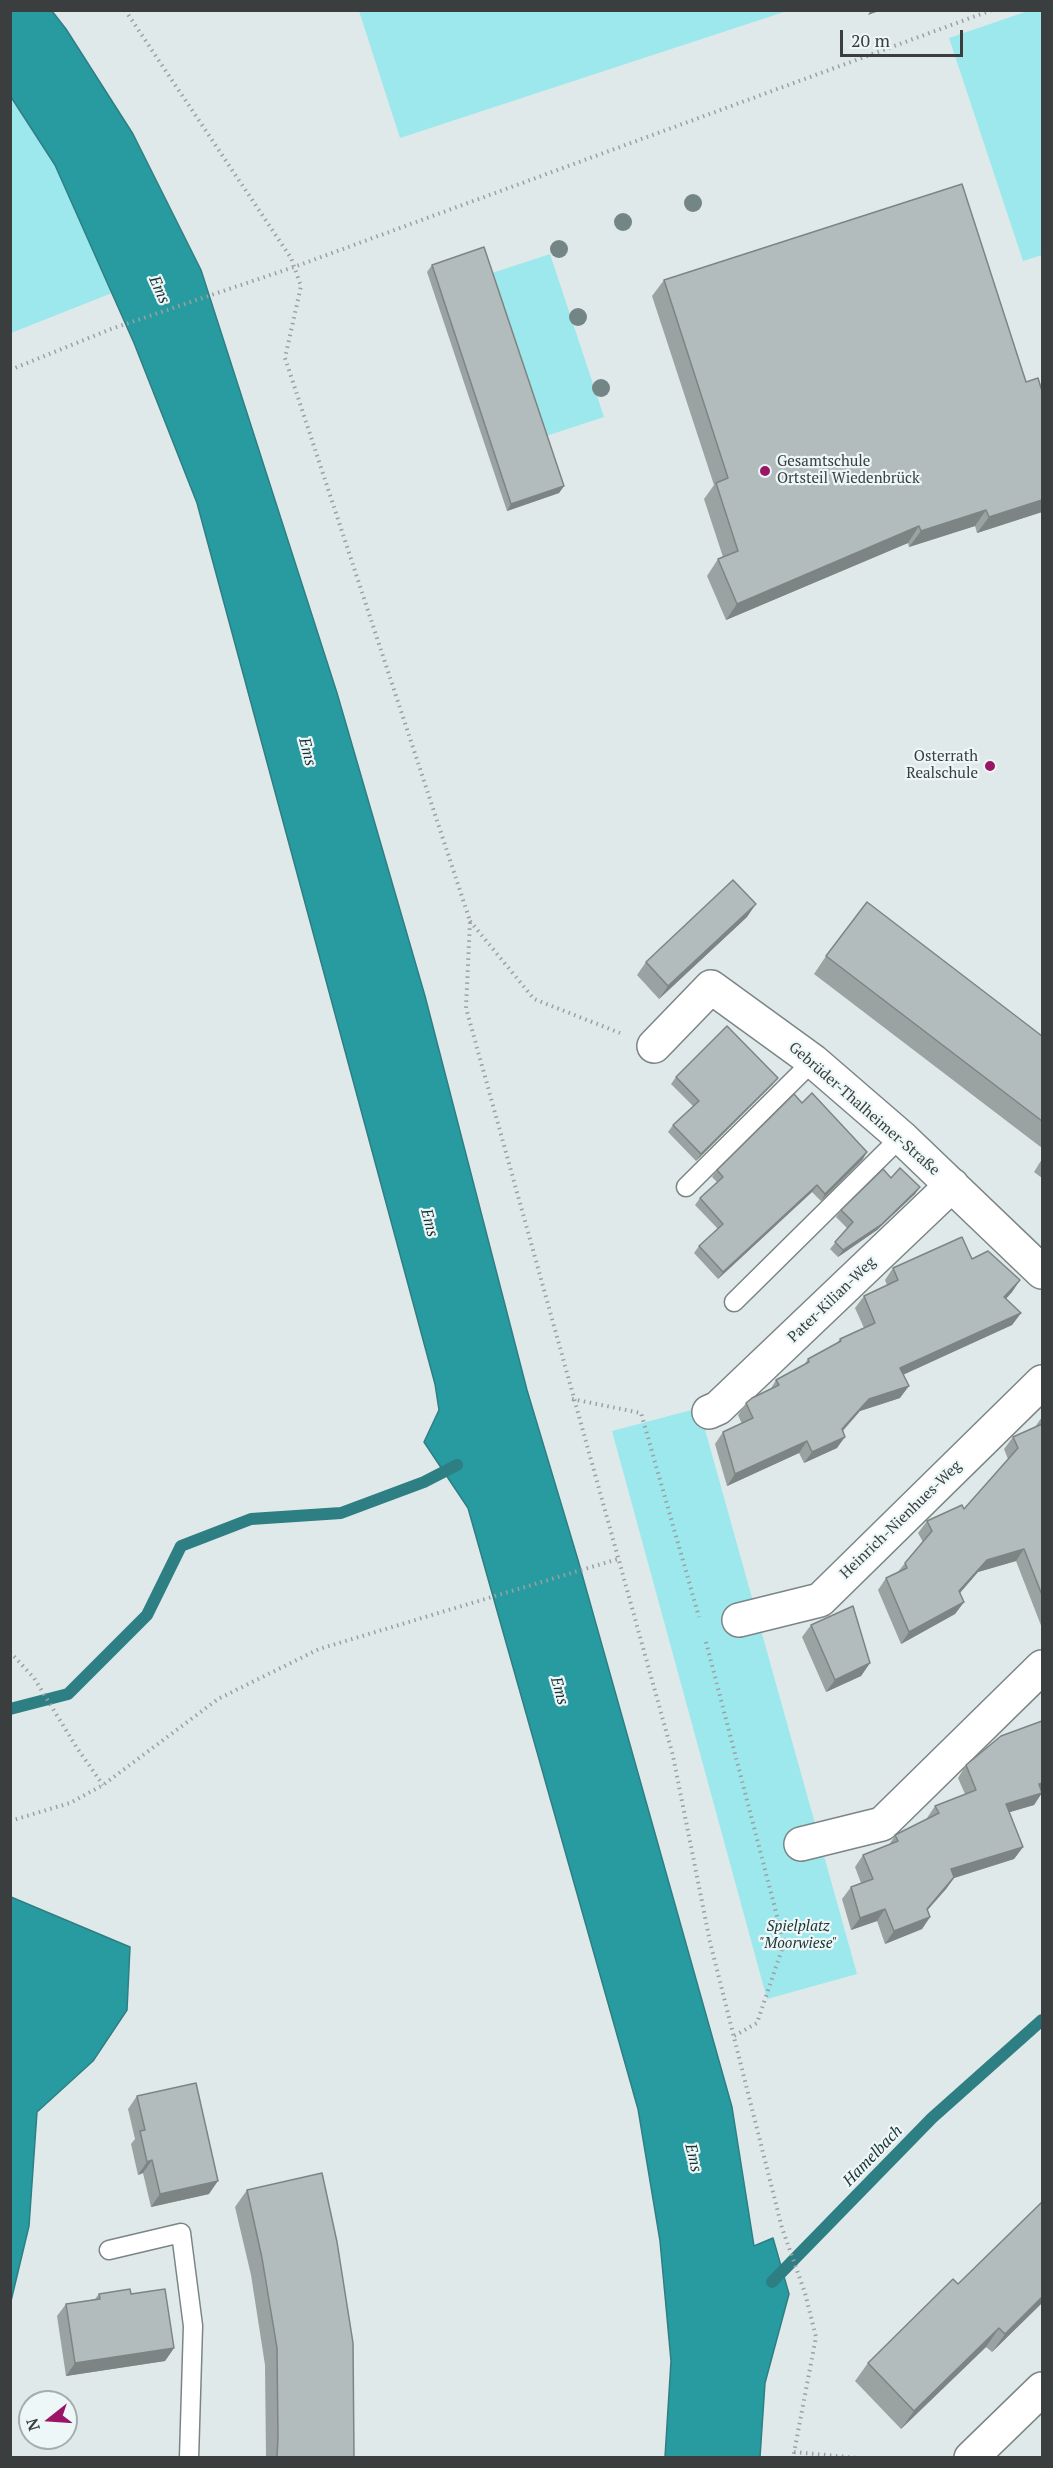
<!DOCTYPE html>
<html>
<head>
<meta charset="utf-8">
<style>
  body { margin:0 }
  #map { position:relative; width:1053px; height:2468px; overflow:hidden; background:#e0e9ea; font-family:"PT Serif",serif }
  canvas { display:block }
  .frame { position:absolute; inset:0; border:12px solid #3a3e3e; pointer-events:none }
  .north { position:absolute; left:18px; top:2390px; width:60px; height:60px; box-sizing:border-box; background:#edf7f7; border:2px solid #a5adad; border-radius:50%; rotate:253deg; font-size:16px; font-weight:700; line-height:24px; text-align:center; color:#3a3e3e }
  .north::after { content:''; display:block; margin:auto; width:21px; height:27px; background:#9b1567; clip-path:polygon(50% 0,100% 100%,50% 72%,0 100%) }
  .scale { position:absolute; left:840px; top:30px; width:123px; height:27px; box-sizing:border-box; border:3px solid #3a3e3e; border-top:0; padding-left:8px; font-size:18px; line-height:21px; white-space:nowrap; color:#3a3e3e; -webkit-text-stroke:4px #edf7f7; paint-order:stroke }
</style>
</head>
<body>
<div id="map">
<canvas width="1053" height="2468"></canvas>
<div class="frame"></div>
<div class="north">N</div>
<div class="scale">20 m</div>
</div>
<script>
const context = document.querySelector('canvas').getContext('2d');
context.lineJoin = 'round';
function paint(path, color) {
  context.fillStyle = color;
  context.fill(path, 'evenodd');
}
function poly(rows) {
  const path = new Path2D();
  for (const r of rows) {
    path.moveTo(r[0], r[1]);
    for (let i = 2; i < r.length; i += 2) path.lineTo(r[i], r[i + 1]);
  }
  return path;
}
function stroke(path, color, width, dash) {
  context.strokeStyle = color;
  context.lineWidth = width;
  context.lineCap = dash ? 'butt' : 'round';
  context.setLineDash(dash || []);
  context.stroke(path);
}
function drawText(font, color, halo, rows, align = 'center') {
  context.font = font + ' "PT Serif",serif';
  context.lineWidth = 4.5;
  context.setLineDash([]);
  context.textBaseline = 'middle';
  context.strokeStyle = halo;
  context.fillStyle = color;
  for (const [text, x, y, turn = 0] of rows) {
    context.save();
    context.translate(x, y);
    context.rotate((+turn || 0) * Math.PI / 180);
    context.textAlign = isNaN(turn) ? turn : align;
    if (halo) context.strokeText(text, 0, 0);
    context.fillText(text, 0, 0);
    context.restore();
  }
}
paint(poly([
  [787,11,400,138,359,11,359,10],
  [1028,11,1042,11,1042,255,1023,261,949,38],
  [10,97,55,165,112,293,11,333],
  [550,254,604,417,543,437,489,274],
  [699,1408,857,1974,767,1999,612,1431]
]), '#9ce8ec');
const water = poly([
  [10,11,52,11,66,29,133,134,201,270,337,693,425,996,527,1390,578,1560,732,2107,754,2246,773,2238,789,2294,765,2383,760,2457,665,2457,671,2361,660,2241,638,2109,468,1508,424,1442,439,1410,435,1384,197,503,134,343,55,165,11,97,10,11],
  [11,1897,130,1947,127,2010,93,2061,37,2112,29,2226,11,2301,11,1897]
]);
paint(water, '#289ba1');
stroke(water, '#2d7f83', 1.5);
stroke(poly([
  [10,1709,68,1694,147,1615,181,1546,251,1519,341,1513,424,1482,457,1465],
  [772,2282,932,2118,1042,2020]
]), '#2d7f83', 12);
const service = poly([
  [686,1187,813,1061],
  [734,1302,901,1137],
  [109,2250,181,2233,193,2326,189,2458]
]);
const minor = poly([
  [654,1046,711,987,813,1061,901,1137,1042,1272],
  [709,1412,718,1408,952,1185],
  [739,1620,820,1600,1042,1382],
  [801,1844,882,1824,1042,1667],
  [971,2458,1042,2389]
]);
stroke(service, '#7c8585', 21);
stroke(minor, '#7c8585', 36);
stroke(poly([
  [125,10,291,258,301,286,285,358,470,921,466,1008,673,1756,710,1942,782,2228,805,2293,816,2337,793,2458],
  [10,370,111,329,294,267,992,10],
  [470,921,534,999,620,1033],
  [572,1399,641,1413,699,1617],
  [706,1642,784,1943,757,2023,734,2036],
  [10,1652,34,1678,77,1748,103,1785],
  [10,1821,70,1803,103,1785,218,1699,319,1649,618,1559],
  [794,2452,857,2458]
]), '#9ba1a2', 4, [1.5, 4.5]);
stroke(service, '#fff', 18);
stroke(minor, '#fff', 33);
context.fillStyle = '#748586';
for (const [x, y] of [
  [693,203],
  [623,222],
  [559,249],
  [578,317],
  [601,388]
]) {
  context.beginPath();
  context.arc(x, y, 9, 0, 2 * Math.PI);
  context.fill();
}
paint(poly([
  [432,265,564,486,559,493,507,511,427,272],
  [664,280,1026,382,1042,391,1042,512,977,533,975,526,909,547,908,543,726,620,707,576,718,559,723,557,704,499,714,485,652,296],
  [747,917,659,999,637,975,646,962],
  [826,956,1042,1036,1042,1148,814,974],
  [676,1077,773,1084,696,1161,668,1132,673,1125,693,1106,671,1084],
  [863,1159,821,1201,812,1192,718,1279,694,1253,699,1246,718,1229,695,1205,700,1198,717,1182,712,1177,717,1170],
  [1042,1159,1042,1178,1034,1172],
  [891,1178,920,1187,915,1194,877,1230,838,1257,830,1249,847,1228,836,1217,841,1210],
  [972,1259,1020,1280,1012,1292,1006,1299,1021,1313,1012,1325,903,1374,900,1398,860,1411,843,1431,837,1448,804,1463,799,1453,727,1486,715,1444,723,1432,742,1424,738,1415,746,1403,770,1390,776,1380,804,1365,808,1359,837,1343,840,1339,864,1328,855,1308,864,1296,887,1285,885,1280,893,1268],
  [1042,1417,1042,1628,1016,1561,978,1572,960,1593,964,1602,955,1614,901,1644,878,1590,886,1578,897,1573,905,1563,923,1542,918,1533,927,1521,964,1509,1008,1459,1004,1449,1013,1437,1035,1427],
  [811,1625,870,1663,861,1676,826,1692,802,1637],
  [1042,1720,1042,1792,1034,1805,1009,1812,1023,1847,1014,1859,954,1878,946,1889,927,1910,930,1917,922,1929,885,1944,877,1921,851,1930,842,1899,851,1887,861,1883,855,1867,863,1855,889,1845,895,1835,927,1819,927,1818,935,1806,965,1794,958,1778,966,1765],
  [137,2096,209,2194,151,2207,143,2173,138,2175,131,2144,135,2139,128,2109],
  [247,2190,354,2457,266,2457,265,2365,251,2275,235,2207],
  [1042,2202,1042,2303,992,2352,986,2347,901,2429,855,2381,868,2363,958,2284],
  [99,2294,131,2294,174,2348,165,2361,66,2376,57,2316,66,2304,95,2299]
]), '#9aa2a2');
paint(poly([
  [871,10,882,10,868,15],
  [564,486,559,493,507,511,511,504],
  [1042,500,1042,512,977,533,989,517],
  [986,510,975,526,909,547,921,531],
  [919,526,908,543,726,620,737,604],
  [756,904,747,917,659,999,668,986],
  [778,1078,773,1084,696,1161,701,1154],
  [867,1152,863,1159,821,1201,825,1194],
  [817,1185,812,1192,718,1279,723,1272],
  [920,1187,915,1194,877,1230,838,1257,843,1250],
  [1020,1280,1012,1292,996,1309,1004,1297],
  [1021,1313,1012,1325,892,1380,900,1368],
  [909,1386,900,1398,860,1411,833,1441,842,1429,869,1399],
  [845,1437,837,1448,804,1463,812,1452],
  [807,1441,799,1453,727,1486,735,1474],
  [1024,1549,1016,1561,978,1572,951,1603,959,1591,987,1560],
  [964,1602,955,1614,901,1644,909,1632],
  [870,1663,861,1676,826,1692,835,1680],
  [1042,1783,1042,1792,1039,1784],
  [1042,1793,1034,1805,997,1816,1006,1804],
  [1023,1847,1014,1859,954,1878,946,1889,918,1921,951,1869],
  [885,1909,877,1921,851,1930,860,1918],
  [930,1917,922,1929,885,1944,894,1931],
  [152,2160,143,2173,138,2175,147,2162],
  [218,2181,209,2194,151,2207,160,2194],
  [1042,2297,1042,2303,992,2352,1005,2334],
  [999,2328,986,2347,901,2429,914,2411],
  [174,2348,165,2361,66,2376,75,2363]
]), '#7d8484');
const building = poly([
  [962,184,1026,382,1038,378,1042,391,1042,500,989,517,986,510,921,531,919,526,737,604,718,559,738,551,716,483,728,478,664,280,962,184],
  [484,247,564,486,511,504,432,265,484,247],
  [733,880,756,904,668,986,646,962,733,880],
  [867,902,1042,1036,1042,1121,826,956,867,902],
  [727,1026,778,1078,701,1154,673,1125,699,1101,676,1077,727,1026],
  [812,1093,867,1152,825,1194,817,1185,723,1272,699,1246,723,1224,700,1198,723,1177,717,1170,794,1094,802,1103,812,1093],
  [900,1168,920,1187,882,1224,843,1250,835,1242,853,1222,841,1210,883,1169,891,1178,900,1168],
  [962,1237,972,1259,988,1251,1020,1280,1004,1297,1021,1313,900,1368,909,1386,869,1399,842,1429,845,1437,812,1452,807,1441,735,1474,723,1432,753,1418,746,1403,752,1398,779,1385,776,1380,809,1362,808,1359,841,1341,840,1339,875,1323,864,1296,898,1280,893,1268,962,1237],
  [1042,1424,1042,1595,1024,1549,987,1560,959,1591,964,1602,909,1632,886,1578,907,1568,905,1563,932,1531,927,1521,962,1505,964,1509,1018,1448,1013,1437,1042,1424],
  [853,1606,870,1663,835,1680,811,1625,853,1606],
  [1042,1721,1042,1783,1039,1784,1042,1793,1006,1804,1023,1847,951,1869,954,1877,927,1909,930,1917,894,1931,885,1909,860,1918,851,1887,873,1879,863,1855,898,1841,895,1835,939,1813,935,1806,976,1790,966,1765,1001,1736,1042,1721],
  [196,2083,218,2181,160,2194,152,2160,147,2162,140,2131,145,2130,137,2096,196,2083],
  [322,2173,337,2242,353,2343,354,2457,277,2457,278,2437,277,2348,262,2258,247,2190,322,2173],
  [1042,2202,1042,2297,1005,2334,999,2328,914,2411,868,2363,953,2279,958,2284,1042,2202],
  [130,2289,131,2294,165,2289,174,2348,75,2363,66,2304,100,2299,99,2294,130,2289]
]);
paint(building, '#b3bcbc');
stroke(building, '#7d8484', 1.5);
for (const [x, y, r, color] of [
  [765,471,6,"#9b1567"],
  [990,766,6,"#9b1567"]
]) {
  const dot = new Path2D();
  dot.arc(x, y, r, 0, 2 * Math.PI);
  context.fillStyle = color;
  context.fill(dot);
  stroke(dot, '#edf7f7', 2);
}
drawText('15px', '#3a3e3e', '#edf7f7', [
  ["Gesamtschule",777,462],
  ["Ortsteil Wiedenbrück",777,479],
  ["Osterrath",978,757,"right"],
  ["Realschule",978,774,"right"]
], 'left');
drawText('15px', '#3a3e3e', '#edf7f7', [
  ["Gebrüder-Thalheimer-Straße",864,1109,41],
  ["Pater-Kilian-Weg",832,1300,-44],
  ["Heinrich-Nienhues-Weg",901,1520,-44]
]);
drawText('italic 15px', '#1b3334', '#edf7f7', [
  ["Spielplatz",798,1927],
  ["\"Moorwiese\"",798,1944]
]);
drawText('italic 16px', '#1a3234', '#edf7f7', [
  ["Ems",159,290,66],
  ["Ems",307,752,75],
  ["Ems",429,1223,75],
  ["Ems",559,1691,74],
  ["Hamelbach",873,2156,-46],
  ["Ems",693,2158,77]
]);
</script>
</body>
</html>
